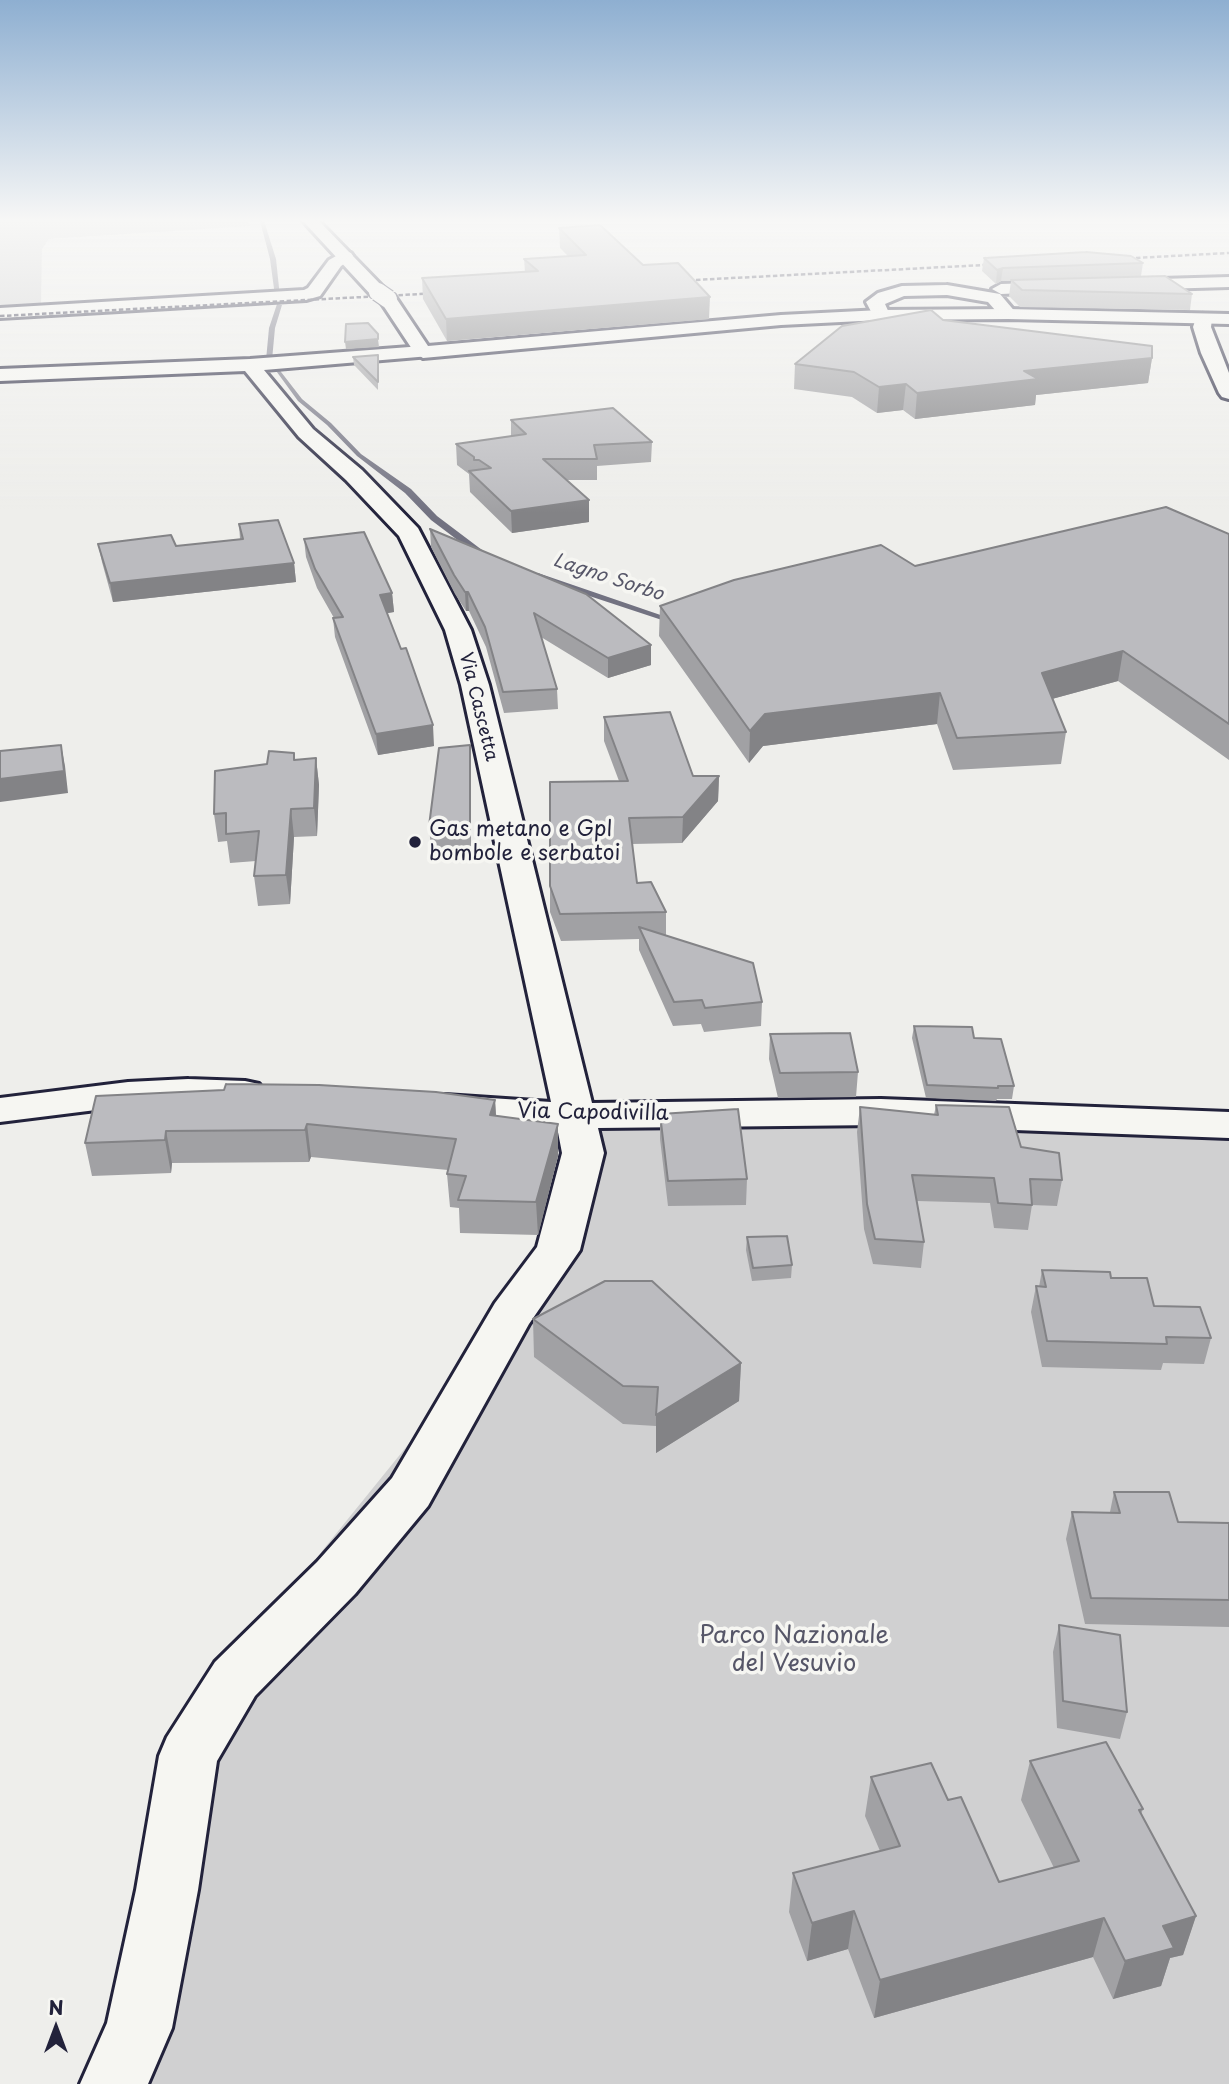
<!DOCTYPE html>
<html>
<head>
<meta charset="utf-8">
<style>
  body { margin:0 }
  #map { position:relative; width:1229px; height:2084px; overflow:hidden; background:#eeeeeb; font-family:"Playpen Sans",sans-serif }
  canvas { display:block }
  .north { position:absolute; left:21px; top:1993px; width:70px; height:70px; -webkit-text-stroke:5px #f6f6f2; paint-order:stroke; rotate:0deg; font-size:19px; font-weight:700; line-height:28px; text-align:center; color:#22223b }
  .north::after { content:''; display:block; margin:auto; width:24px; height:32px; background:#22223b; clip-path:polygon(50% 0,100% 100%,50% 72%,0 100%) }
</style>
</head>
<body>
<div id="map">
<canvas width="1229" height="2084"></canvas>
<div class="north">N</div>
</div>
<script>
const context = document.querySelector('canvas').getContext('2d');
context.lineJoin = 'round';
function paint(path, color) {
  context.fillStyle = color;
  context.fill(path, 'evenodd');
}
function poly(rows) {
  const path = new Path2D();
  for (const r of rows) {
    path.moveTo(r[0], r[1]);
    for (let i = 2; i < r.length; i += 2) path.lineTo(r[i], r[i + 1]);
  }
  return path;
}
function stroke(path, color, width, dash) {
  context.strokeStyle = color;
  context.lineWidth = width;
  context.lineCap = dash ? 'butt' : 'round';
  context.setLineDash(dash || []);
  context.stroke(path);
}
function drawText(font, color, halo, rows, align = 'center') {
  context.font = font + ' "Playpen Sans",sans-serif';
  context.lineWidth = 7;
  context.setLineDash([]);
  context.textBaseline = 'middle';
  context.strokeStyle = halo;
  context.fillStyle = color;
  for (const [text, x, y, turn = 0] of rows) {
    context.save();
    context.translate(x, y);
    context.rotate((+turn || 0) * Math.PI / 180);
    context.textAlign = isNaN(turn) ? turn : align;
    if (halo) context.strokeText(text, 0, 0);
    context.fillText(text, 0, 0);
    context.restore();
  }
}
paint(poly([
  [0,221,248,221,250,226,49,239,42,249,41,304,0,307],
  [593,1104,1229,1116,1229,2084,88,2084,239,1672,322,1551,415,1436,531,1256]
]), '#d0d0d1');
paint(poly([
  [260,221,264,221,276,259,280,297,275,296,270,259,260,221],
  [277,304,282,305,275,328,272,360,269,362,266,360,269,328,277,304],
  [274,368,278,368,302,399,331,423,361,454,411,489,437,516,486,553,486,557,480,557,431,520,405,493,357,456,327,425,298,401,274,368],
  [532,573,538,573,678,621,671,623,532,577,532,573]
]), '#727281');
const minor = poly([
  [345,251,351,253,353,256,351,259,341,266,320,296,306,300,0,318,0,308,304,290,308,288,329,260,345,251],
  [1229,277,1229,287,1126,290,1118,285,1126,280,1229,277],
  [1062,282,1068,283,1071,287,1068,291,1001,294,992,289,1001,284,1062,282],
  [947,285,1000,294,1017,314,1014,318,1002,318,988,302,947,295,904,296,885,304,890,315,881,320,875,319,866,302,878,293,902,286,947,285],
  [1203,314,1212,319,1211,327,1229,373,1229,399,1222,397,1219,393,1201,353,1193,327,1197,315,1203,314],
  [423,346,432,352,430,356,264,370,313,429,362,470,418,528,471,630,489,685,592,1103,881,1099,1229,1112,1229,1138,881,1125,598,1128,604,1153,580,1250,529,1324,428,1506,355,1594,255,1696,217,1761,198,1890,172,2028,148,2084,80,2084,107,2023,136,1890,159,1756,167,1737,215,1662,317,1562,392,1478,495,1303,537,1247,562,1153,557,1127,445,1119,431,1116,425,1107,431,1098,445,1095,551,1102,461,685,445,630,399,536,346,480,299,437,245,371,0,381,0,369,250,359,423,346],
  [188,1079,245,1081,259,1084,265,1093,259,1102,245,1105,188,1103,128,1106,0,1122,0,1098,128,1082,188,1079]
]);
const major = poly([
  [303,221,319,221,384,288,385,295,394,295,428,346,781,315,881,310,1008,309,1229,314,1229,324,1008,319,881,320,781,325,423,358,414,352,379,299,381,296,372,296,303,221]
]);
stroke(minor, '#22223b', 6);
stroke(major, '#22223b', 6);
paint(minor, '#f6f6f2');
paint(major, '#f6f6f2');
stroke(poly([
  [1115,259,1229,253],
  [675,281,1003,264],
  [0,316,440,293]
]), '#22223b', 2.5, [4.5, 2.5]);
const majorBridge = poly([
  [378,292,388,299]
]);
stroke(majorBridge, '#22223b', 20, []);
stroke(majorBridge, '#f6f6f2', 18);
paint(poly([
  [559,228,643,265,709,319,447,341,423,299,422,278,525,272,524,259,568,256,560,248],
  [984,258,1143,263,1141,276,1192,294,1190,310,1020,307,1009,296,1011,281,1001,281,996,284,982,271],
  [943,320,1152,358,1148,383,1036,395,1035,405,915,419,903,410,877,413,852,397,794,389,795,364],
  [353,357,378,363,378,390,354,365],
  [511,420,652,442,651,462,597,466,597,480,566,480,589,522,512,533,470,492,469,474,457,465,456,444,511,436],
  [239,524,294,563,296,582,113,602,102,562,98,544,176,546,240,539],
  [430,529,651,645,651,665,608,678,541,637,557,689,558,709,504,713,486,647,469,611,466,611,455,594,431,547],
  [1229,534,1229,760,1118,681,1052,699,1066,732,1061,764,953,770,937,724,763,746,749,763,659,636,660,606,915,566],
  [304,539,392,593,394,612,387,613,434,746,378,755,335,637,333,618,334,618,317,588,306,557],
  [604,717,693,776,719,776,718,801,682,843,632,844,637,883,666,912,666,935,762,1002,761,1026,704,1032,701,1024,673,1026,639,950,639,939,561,941,550,912,550,886,619,781,604,741],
  [470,745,471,847,431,848,429,826],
  [316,758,319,785,317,836,294,837,290,904,258,906,254,876,256,861,230,863,227,841,218,842,214,814,295,760],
  [914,1026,974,1038,1014,1086,1012,1099,997,1099,996,1101,926,1098,912,1038],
  [770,1034,858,1072,856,1097,778,1098,769,1059],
  [96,1096,495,1100,496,1116,558,1156,538,1235,460,1233,459,1208,450,1207,447,1174,448,1170,311,1157,309,1162,172,1163,171,1173,92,1176,85,1143],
  [936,1105,1021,1147,1062,1180,1057,1206,1032,1205,1028,1230,994,1228,990,1203,917,1201,924,1242,921,1268,873,1264,864,1229,857,1132,860,1107,934,1115],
  [660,1114,747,1179,746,1205,668,1206,660,1139],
  [747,1237,792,1265,791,1278,752,1281,746,1250],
  [1042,1270,1111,1278,1154,1306,1211,1338,1204,1364,1163,1363,1161,1370,1042,1367,1031,1312,1036,1286,1039,1287],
  [533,1319,741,1363,739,1401,656,1453,656,1426,623,1424,534,1357],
  [1114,1492,1178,1522,1229,1523,1229,1627,1085,1624,1066,1539,1072,1512,1110,1512],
  [1059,1625,1127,1712,1120,1739,1057,1728,1053,1652],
  [1030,1761,1143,1809,1141,1814,1196,1916,1183,1955,1170,1958,1161,1986,1113,1999,1093,1957,874,2018,848,1949,807,1961,789,1912,793,1873,880,1851,865,1816,871,1777,948,1800,999,1882,1054,1868,1021,1800]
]), '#a1a1a4');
paint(poly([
  [1003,268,1001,281,996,284,997,270],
  [710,297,709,319,447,341,446,319],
  [378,339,379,347,346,349,345,342],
  [1152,358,1148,383,1036,395,1035,405,915,419,917,393,1024,371],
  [906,384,903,410,877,413,879,387],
  [589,500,589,522,512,533,511,511],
  [294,563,296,582,113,602,110,583],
  [465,592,468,592,469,611,466,611],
  [392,593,394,612,382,614,380,595],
  [651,645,651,665,608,678,608,658],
  [1123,651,1118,681,1037,703,1042,673],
  [940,693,937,724,763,746,749,763,750,731,765,714],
  [433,725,434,746,378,755,376,734],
  [61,745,65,766,68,793,0,802,0,779],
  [470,745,471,767,471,847,470,824],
  [316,758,319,785,317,836,314,808],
  [719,776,718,801,682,843,683,817],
  [291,809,294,837,290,904,286,875],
  [495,1100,497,1133,490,1115],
  [307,1124,311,1157,309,1162,305,1130],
  [558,1124,558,1156,538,1235,536,1202],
  [166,1131,172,1163,171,1173,165,1140],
  [741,1363,739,1401,656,1453,656,1415],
  [854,1911,848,1949,807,1961,812,1923],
  [1196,1916,1183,1955,1170,1958,1161,1986,1113,1999,1125,1961,1163,1926],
  [1104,1918,1093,1957,874,2018,880,1980]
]), '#838386');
const building = poly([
  [600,225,643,265,678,263,710,297,446,319,422,278,538,271,524,259,586,255,559,228,600,225],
  [1086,252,1131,256,1143,263,1003,268,997,270,984,258,1086,252],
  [1165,276,1192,294,1022,290,1011,280,1165,276],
  [931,310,943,320,1152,346,1152,358,1024,371,1038,379,917,393,906,384,879,387,854,372,795,364,842,326,931,310],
  [368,323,378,334,378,339,345,342,346,324,368,323],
  [378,355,378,382,353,357,378,355],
  [613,408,652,442,594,445,597,459,543,459,589,500,511,511,469,471,491,468,479,460,474,460,474,457,456,444,526,434,511,420,613,408],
  [1166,507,1229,534,1229,724,1123,651,1042,673,1066,732,957,738,940,693,765,714,750,731,660,606,734,580,881,545,915,566,1166,507],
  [278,520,294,563,110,583,98,544,171,535,176,546,243,539,239,524,278,520],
  [430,529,586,594,651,645,608,658,534,613,557,689,503,692,485,627,468,592,465,592,454,575,430,529],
  [364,532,392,593,380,595,401,649,406,648,411,662,433,725,376,734,333,618,343,617,315,569,304,539,364,532],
  [670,712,693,776,719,776,683,817,629,818,637,883,651,882,666,912,560,914,550,886,550,782,628,781,604,717,670,712],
  [61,745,64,771,0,779,0,751,61,745],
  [470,745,470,824,429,826,439,748,470,745],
  [269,751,294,753,294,760,316,758,314,808,291,809,286,875,254,876,259,831,226,834,226,813,214,814,215,771,267,764,269,751],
  [639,927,753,963,762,1002,705,1008,702,1000,674,1002,639,927],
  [914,1026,972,1027,974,1038,1001,1039,1014,1086,998,1086,998,1088,927,1085,914,1026],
  [850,1033,858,1072,780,1073,770,1034,850,1033],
  [226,1084,319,1085,436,1092,495,1100,490,1115,558,1124,536,1202,458,1200,466,1176,447,1174,456,1139,307,1124,305,1130,166,1131,165,1140,85,1143,96,1096,224,1090,226,1084],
  [936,1105,1009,1107,1021,1147,1059,1153,1062,1180,1030,1179,1032,1205,998,1203,994,1178,912,1175,924,1242,875,1239,867,1204,860,1107,938,1115,936,1105],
  [738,1109,747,1179,668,1181,660,1114,738,1109],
  [787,1236,792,1265,753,1268,747,1237,787,1236],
  [1042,1270,1110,1272,1111,1278,1147,1278,1154,1306,1200,1307,1211,1338,1166,1337,1167,1344,1047,1341,1036,1286,1046,1287,1042,1270],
  [605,1281,652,1281,741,1363,656,1415,658,1387,623,1386,533,1319,605,1281],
  [1114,1492,1169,1492,1178,1522,1229,1523,1229,1600,1091,1598,1072,1512,1120,1513,1114,1492],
  [1059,1625,1120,1635,1127,1712,1063,1701,1059,1625],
  [1106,1742,1143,1809,1139,1810,1196,1916,1163,1926,1174,1948,1125,1961,1104,1918,880,1980,854,1911,812,1923,793,1873,900,1846,871,1777,931,1763,948,1800,961,1797,999,1882,1079,1861,1030,1761,1106,1742]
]);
paint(building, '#bbbbbf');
stroke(building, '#838386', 2);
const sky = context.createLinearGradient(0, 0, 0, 513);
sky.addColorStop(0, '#8eafd1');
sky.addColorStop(0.43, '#f7f7f6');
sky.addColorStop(1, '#f7f7f600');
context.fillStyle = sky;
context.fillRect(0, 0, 1229, 513);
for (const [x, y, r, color] of [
  [415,842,7,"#22223b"]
]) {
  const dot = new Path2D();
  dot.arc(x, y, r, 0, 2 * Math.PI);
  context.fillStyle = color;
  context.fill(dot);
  stroke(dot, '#f6f6f2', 2.5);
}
drawText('18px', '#22223b', '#f6f6f2', [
  ["Via Cascetta",478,707,76]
]);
drawText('italic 19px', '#575769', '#f6f6f2', [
  ["Lagno Sorbo",608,578,18]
]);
drawText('21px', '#22223b', '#f6f6f2', [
  ["Gas metano e Gpl",429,830],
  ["bombole e serbatoi",429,854]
], 'left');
drawText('21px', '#22223b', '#f6f6f2', [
  ["Via Capodivilla",593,1113,1]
]);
drawText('24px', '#565668', '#f6f6f2', [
  ["Parco Nazionale",794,1636],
  ["del Vesuvio",794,1664]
]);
</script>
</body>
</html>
